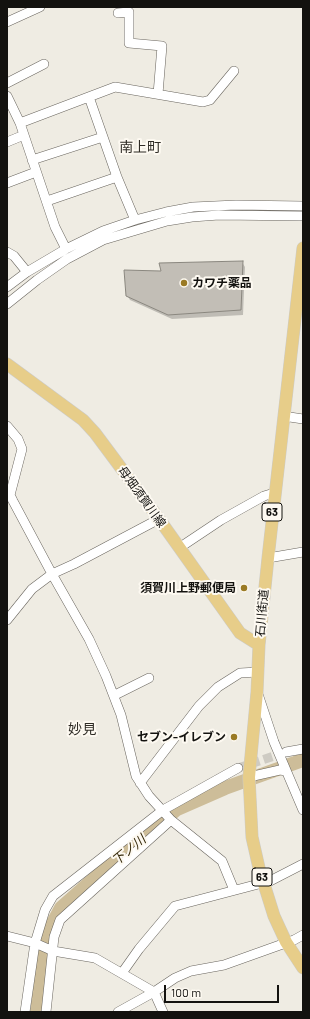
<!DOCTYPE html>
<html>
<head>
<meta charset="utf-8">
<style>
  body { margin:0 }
  #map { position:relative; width:310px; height:1019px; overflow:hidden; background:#efece3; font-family:Barlow,sans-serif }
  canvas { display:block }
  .frame { position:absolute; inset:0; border:8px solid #13120f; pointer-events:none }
  .scale { position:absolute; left:164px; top:985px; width:115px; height:18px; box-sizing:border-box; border:2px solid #13120f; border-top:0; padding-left:5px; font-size:12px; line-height:14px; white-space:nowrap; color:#13120f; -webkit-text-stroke:3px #fdf9f1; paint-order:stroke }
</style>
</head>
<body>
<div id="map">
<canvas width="310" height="1019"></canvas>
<div class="frame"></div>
<div class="scale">100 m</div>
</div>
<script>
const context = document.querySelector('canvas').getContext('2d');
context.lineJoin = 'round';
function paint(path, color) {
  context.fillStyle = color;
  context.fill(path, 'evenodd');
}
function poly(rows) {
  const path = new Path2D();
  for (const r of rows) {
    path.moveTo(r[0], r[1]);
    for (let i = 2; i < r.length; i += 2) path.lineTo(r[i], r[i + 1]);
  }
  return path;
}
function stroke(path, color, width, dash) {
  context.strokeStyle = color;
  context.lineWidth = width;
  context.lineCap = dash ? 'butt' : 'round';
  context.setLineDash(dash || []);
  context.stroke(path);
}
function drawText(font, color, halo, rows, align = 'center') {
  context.font = font + ' Barlow,"Noto Sans JP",sans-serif';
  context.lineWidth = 4;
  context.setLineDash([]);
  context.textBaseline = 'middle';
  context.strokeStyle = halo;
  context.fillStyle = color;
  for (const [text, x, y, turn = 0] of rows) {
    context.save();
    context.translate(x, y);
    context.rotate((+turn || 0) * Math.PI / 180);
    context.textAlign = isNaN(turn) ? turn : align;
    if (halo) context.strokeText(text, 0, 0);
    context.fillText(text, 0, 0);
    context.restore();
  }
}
paint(poly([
  [242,262,245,267,243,315,172,319,130,300,127,295,162,272]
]), '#0003');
stroke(poly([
  [37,1012,47,934,61,908,104,870,177,809,225,788,303,760]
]), '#cdbd99', 14);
const building = poly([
  [243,261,241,310,168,315,126,296,124,270,161,271,159,263,243,261]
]);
paint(building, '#c2beb6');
stroke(building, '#8a877f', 1);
stroke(poly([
  [238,768,286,752]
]), '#cecbc3', 9, [9, 4.5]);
const minor = poly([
  [118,13,129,12,129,43,162,46,158,94],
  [7,22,40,7],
  [7,83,44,64],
  [7,96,20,123,55,227,66,249],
  [89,97,117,177,135,220],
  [20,123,115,87,203,102,210,100,234,71],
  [7,142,24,135],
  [32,160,103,137],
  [7,183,36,172],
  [47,201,117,177],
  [7,252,14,256,27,272],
  [7,287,27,272,66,249,103,231,135,220,166,212,193,207,236,205,303,206],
  [7,304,37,280,67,259,103,240,167,221,192,217,219,215,303,216],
  [283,416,303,419],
  [7,426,18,439,22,449,10,495,13,501,52,574,89,639,106,676,121,715,136,776,149,796,171,820,222,861,234,890],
  [179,548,221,520,264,496,274,493],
  [268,558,303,552],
  [7,620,32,589,52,574,74,564,159,519],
  [258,694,274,742,303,810],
  [115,695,149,678],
  [286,752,303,749],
  [249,777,280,770,286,771],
  [140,783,199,706,218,687,240,673,258,672],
  [7,936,35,943,53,951,95,958,154,992,163,1012],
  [122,973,139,949,175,906,270,881,303,864],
  [25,1012,35,943,45,910,53,896,163,810,238,768],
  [46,1012,54,937,60,920,171,820],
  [118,1012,154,992,175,978,191,971,224,965,294,940,303,935]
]);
const major = poly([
  [303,248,268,558,259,645,257,692,249,777,252,837,259,868,274,916,286,942,303,968],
  [7,364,83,420,95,433,159,519,240,633,259,645]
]);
stroke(minor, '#69655e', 10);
stroke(major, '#cbcbca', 13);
stroke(minor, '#fff', 9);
stroke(major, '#e7cd89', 12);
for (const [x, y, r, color] of [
  [184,283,4,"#9a7a24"],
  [244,588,4,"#9a7a24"],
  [234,737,4,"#9a7a24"]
]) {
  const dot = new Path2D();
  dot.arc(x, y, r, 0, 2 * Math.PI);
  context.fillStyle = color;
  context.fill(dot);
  stroke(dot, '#fdf9f1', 1.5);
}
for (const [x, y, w] of [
  [272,512,20],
  [262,877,20]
]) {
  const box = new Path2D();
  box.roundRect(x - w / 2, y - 9, w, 18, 3);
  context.fillStyle = '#fdf9f1';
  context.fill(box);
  stroke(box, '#13120f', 1);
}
drawText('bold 11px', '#13120f', null, [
  ["63",272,512],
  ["63",262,877]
]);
drawText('bold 12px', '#13120f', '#fdf9f1', [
  ["カワチ薬品",192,283,"left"],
  ["須賀川上野郵便局",236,588],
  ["セブン-イレブン",226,737]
], 'right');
drawText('12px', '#13120f', '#fdf9f1', [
  ["母畑須賀川線",142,497,54],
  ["石川街道",262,613,-85]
]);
drawText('italic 13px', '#35290a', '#fdf9f1', [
  ["下ノ川",129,850,-40]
]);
drawText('14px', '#2f2c26', '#fdf9f1', [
  ["南上町",140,147],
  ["妙見",82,729]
]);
</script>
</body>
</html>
